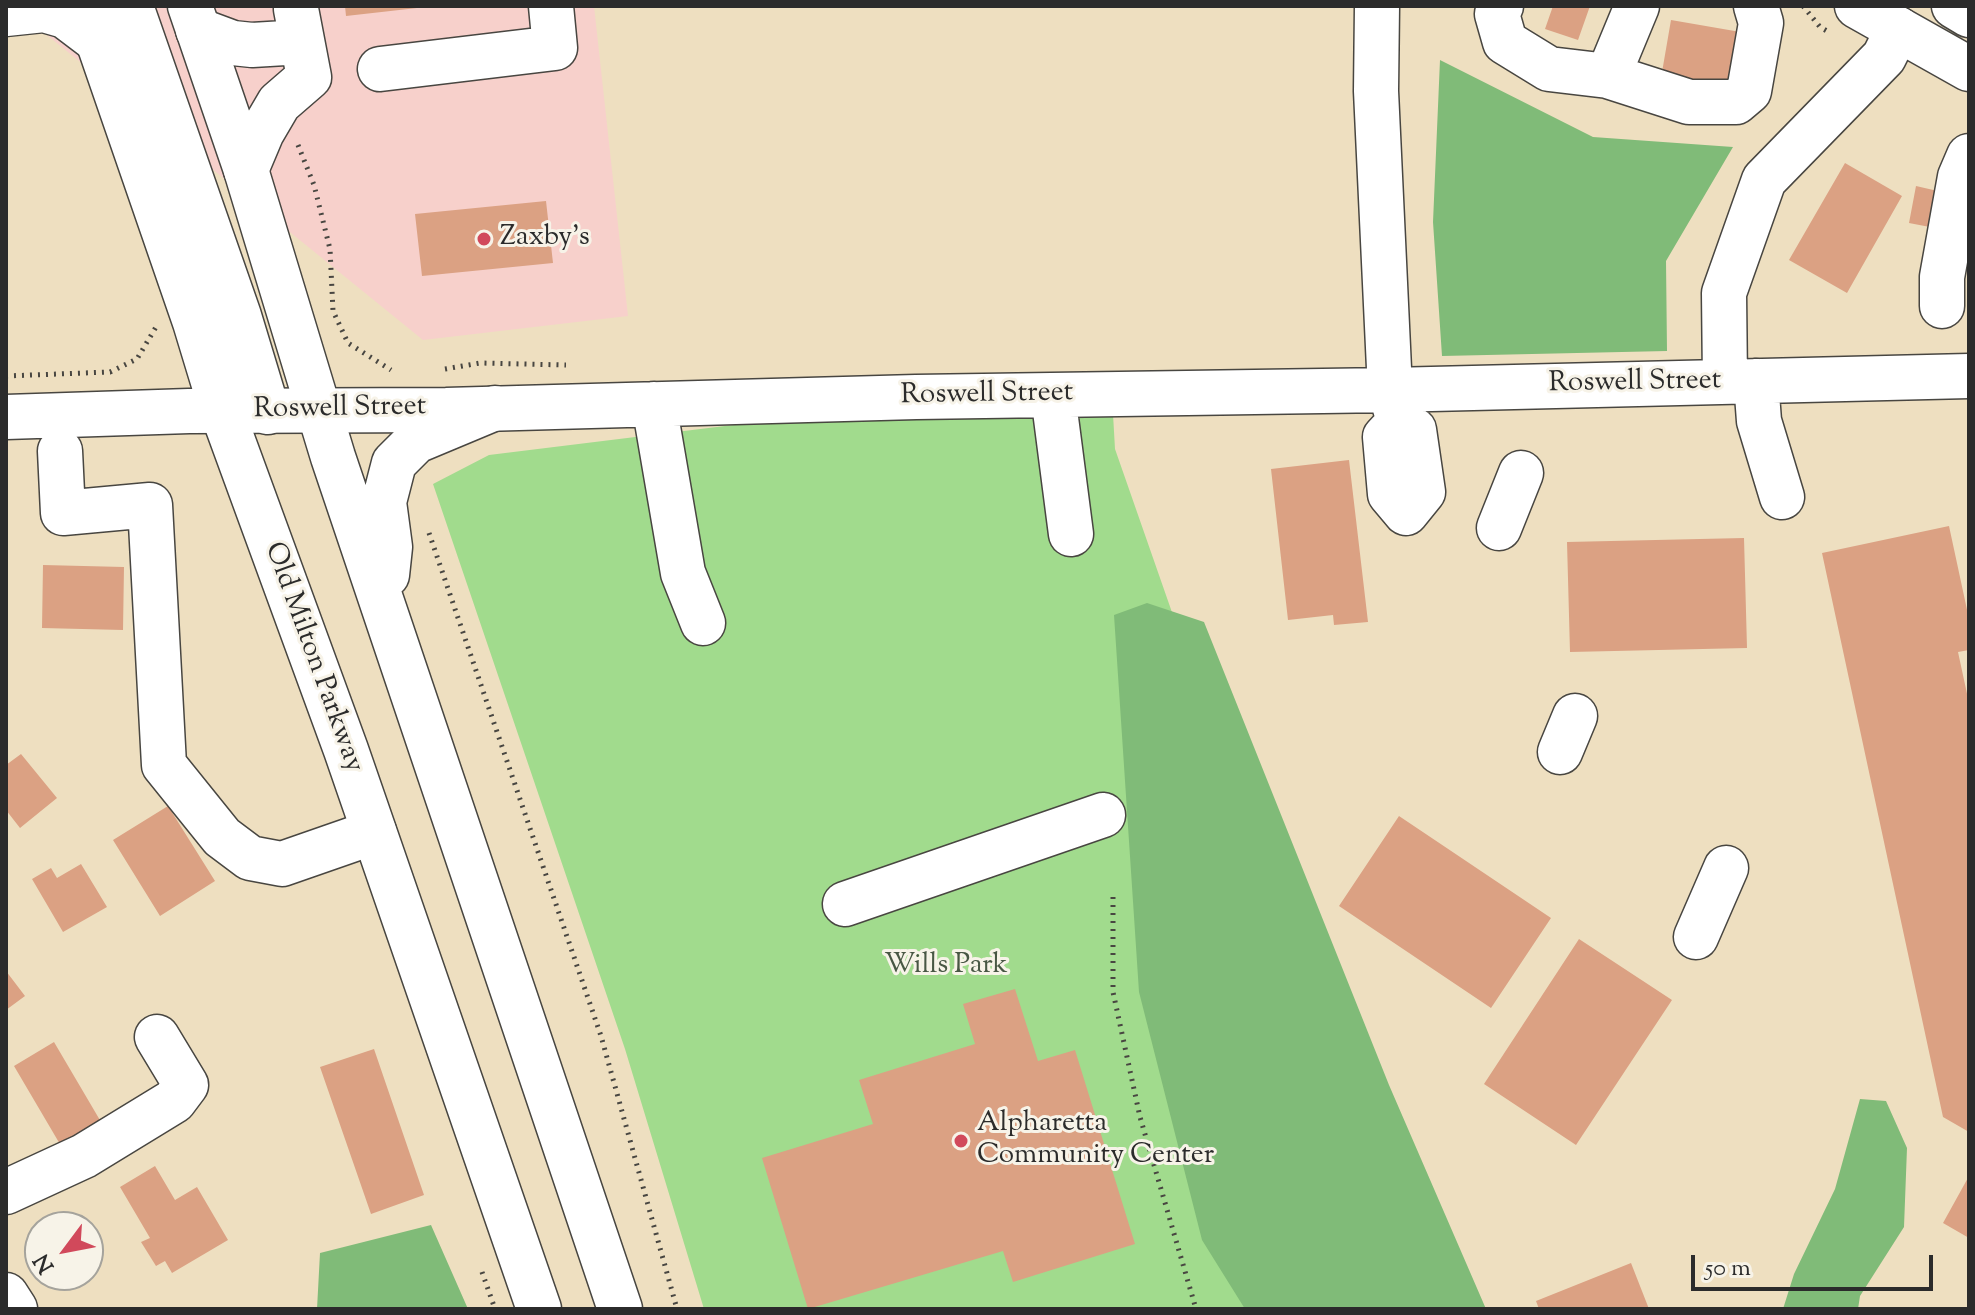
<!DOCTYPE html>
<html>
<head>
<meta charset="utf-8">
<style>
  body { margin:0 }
  #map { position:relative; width:1975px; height:1315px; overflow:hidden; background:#eedfc0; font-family:"Sorts Mill Goudy",serif }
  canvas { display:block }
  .frame { position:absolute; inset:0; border:8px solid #2b2b2b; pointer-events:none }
  .north { position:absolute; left:24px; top:1211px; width:80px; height:80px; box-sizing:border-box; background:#f7f3e8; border:2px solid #a5a39c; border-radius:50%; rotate:238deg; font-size:22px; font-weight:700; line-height:32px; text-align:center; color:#2b2b2b }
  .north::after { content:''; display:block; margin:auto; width:28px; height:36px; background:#d1495b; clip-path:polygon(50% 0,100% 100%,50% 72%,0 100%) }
  .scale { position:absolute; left:1691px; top:1255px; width:242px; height:36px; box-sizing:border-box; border:4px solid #2b2b2b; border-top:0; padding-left:10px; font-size:24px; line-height:28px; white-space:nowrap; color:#2b2b2b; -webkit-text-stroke:6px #f7f3e8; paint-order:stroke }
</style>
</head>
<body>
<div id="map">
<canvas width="1975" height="1315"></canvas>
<div class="frame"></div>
<div class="north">N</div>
<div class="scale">50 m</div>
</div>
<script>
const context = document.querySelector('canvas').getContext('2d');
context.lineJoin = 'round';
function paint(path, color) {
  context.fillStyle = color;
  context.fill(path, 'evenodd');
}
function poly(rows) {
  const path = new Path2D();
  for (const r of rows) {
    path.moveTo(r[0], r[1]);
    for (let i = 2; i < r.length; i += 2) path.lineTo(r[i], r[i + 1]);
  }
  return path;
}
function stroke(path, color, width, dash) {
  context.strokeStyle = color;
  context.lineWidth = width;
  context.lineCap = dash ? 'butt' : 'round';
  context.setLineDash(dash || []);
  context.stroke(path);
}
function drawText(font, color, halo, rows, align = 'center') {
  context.font = font + ' "Sorts Mill Goudy",serif';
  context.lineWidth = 6;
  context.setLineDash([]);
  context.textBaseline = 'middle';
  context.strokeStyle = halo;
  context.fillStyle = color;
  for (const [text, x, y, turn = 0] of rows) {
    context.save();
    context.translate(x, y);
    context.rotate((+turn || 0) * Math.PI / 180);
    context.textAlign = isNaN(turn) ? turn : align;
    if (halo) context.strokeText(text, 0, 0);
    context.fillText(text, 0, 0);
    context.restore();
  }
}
paint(poly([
  [6,6,594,6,628,316,423,340,42,31]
]), '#f7d0cb');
paint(poly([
  [1113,414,1115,449,1376,1197,1430,1309,704,1309,625,1049,433,484,489,455,798,417]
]), '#a1db8d');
paint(poly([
  [1440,60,1593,137,1733,147,1666,261,1667,351,1442,356,1433,222],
  [1147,603,1204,622,1389,1085,1486,1309,1245,1309,1202,1240,1139,992,1114,615],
  [1860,1099,1886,1101,1907,1148,1904,1227,1860,1296,1858,1309,1783,1309,1794,1274,1835,1189],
  [431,1225,468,1309,317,1309,320,1253]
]), '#80bb78');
paint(poly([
  [345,6,417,6,417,8,346,16],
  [1553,6,1590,6,1578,40,1545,29],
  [1671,20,1752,34,1741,93,1661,78],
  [1845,163,1902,196,1847,293,1789,260],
  [1916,186,1942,192,1935,228,1909,223],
  [546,201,553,263,422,276,415,214],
  [1349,460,1368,622,1334,625,1333,615,1288,620,1271,469],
  [1949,526,1969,619,1969,650,1958,652,1969,703,1969,1132,1943,1117,1822,553],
  [1744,538,1747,648,1570,652,1567,542],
  [43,565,124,567,123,630,42,628],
  [21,754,57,798,20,828,6,810,6,765],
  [168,806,215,881,160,916,113,840],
  [1399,816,1551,918,1491,1008,1339,906],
  [81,864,107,907,63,932,32,879,51,868,57,878],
  [1579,939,1672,1000,1576,1145,1484,1084],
  [6,971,25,996,6,1010],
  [1015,989,1038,1061,1075,1050,1135,1244,1013,1282,1003,1251,808,1309,762,1158,873,1124,859,1080,975,1044,963,1004],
  [54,1042,104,1127,64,1151,14,1066],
  [374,1049,424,1195,371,1214,320,1067],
  [155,1166,175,1200,197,1187,228,1240,172,1273,165,1261,156,1266,141,1242,150,1238,120,1187],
  [1969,1176,1969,1238,1943,1223],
  [1631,1263,1649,1309,1539,1309,1536,1301]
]), '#dba183');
const minor = poly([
  [1377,6,1376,91,1390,390,1399,422,1414,430,1423,492,1406,513,1390,494,1385,437,1399,422],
  [1501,6,1497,14,1505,42,1549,69,1608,76],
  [1637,6,1608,76,1689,102,1736,102,1749,91,1761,23,1756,6],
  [6,14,44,10,65,16,98,41],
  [198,30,233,43,252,45,302,42],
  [380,69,555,48,551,6],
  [246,170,262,132,279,103,309,77,296,9],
  [1942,306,1942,277,1960,177,1969,156],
  [1756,381,1759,421,1782,497],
  [1725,382,1724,293,1764,180,1884,57,1898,29],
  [1053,395,1071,534],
  [654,404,683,573,703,623],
  [6,417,189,411,446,410,916,397,1390,390,1969,376],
  [60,451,63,513,150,505,164,765,222,837,250,858,282,864,374,832],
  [1499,528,1521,473],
  [1560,752,1575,716],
  [845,904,1103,815],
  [1696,937,1726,868],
  [6,1192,84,1156,174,1101,186,1085,157,1037],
  [6,1295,15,1309]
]);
const major = poly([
  [86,6,195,322,222,411,346,750,539,1309],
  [131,6,239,316,268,412],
  [190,6,246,170,333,457,620,1309],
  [387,575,390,547,384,502,394,463,416,441,495,408]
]);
const highway = poly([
  [1857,6,1969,69],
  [1954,6,1969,15]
]);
stroke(minor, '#484641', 47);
stroke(major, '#484641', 47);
stroke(highway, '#484641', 47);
stroke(poly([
  [1803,6,1820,27,1827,31],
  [298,145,314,185,330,249,333,311,348,343,391,370],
  [445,369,480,363,566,365],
  [6,376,110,372,137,359,156,327],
  [429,533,601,1036,677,1309],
  [1113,897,1113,992,1140,1117,1196,1309],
  [482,1272,495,1309]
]), '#484641', 5, [2, 6]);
stroke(minor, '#fff', 44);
stroke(major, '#fff', 44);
stroke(highway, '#fff', 44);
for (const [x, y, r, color] of [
  [484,239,8,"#d1495b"],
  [961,1141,8,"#d1495b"]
]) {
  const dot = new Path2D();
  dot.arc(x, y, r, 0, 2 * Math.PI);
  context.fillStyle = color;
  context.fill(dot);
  stroke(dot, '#f7f3e8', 3);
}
drawText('28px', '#2b2b2b', '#f7f3e8', [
  ["Zaxby's",500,239],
  ["Alpharetta",977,1125],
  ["Community Center",977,1157]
], 'left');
drawText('28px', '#2b2b2b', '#f7f3e8', [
  ["Roswell Street",1635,384,-1],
  ["Roswell Street",987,396,-1],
  ["Roswell Street",340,410,-1],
  ["Old Milton Parkway",312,658,70]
]);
drawText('28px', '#485744', '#f7f3e8', [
  ["Wills Park",946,967]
]);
</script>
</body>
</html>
